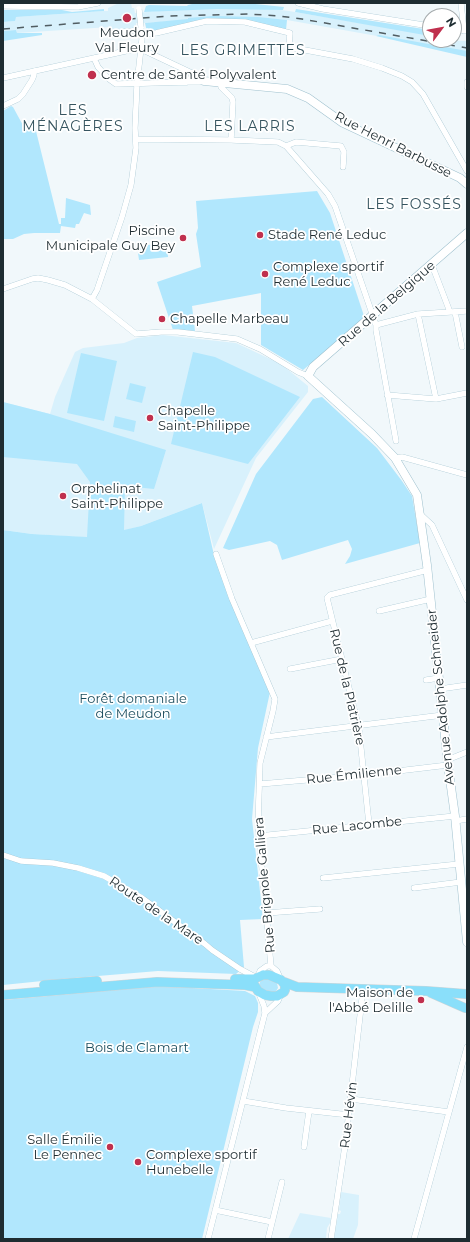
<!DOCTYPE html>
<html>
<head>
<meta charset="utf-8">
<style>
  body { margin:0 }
  #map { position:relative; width:470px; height:1242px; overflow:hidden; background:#f1f8fb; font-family:Montserrat,sans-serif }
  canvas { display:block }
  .frame { position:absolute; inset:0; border:4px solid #1e2c31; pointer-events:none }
  .north { position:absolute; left:422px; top:8px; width:40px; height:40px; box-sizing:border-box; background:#fff; border:1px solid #a5abad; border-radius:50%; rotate:58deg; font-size:11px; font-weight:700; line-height:16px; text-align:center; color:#1e2c31 }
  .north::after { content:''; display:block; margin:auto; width:14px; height:18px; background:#c0304e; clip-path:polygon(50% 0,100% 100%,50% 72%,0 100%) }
</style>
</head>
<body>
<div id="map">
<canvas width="470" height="1242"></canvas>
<div class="frame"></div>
<div class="north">N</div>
</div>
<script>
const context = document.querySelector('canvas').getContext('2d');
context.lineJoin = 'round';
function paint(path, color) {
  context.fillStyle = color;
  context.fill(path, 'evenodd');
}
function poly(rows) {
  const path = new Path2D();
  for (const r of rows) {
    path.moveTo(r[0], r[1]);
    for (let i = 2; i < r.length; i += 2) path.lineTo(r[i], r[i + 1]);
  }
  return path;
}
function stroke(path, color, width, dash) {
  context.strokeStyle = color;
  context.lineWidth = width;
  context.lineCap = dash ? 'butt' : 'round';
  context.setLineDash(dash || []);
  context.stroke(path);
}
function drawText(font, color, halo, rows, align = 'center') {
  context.font = font + ' Montserrat,sans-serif';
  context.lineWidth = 3.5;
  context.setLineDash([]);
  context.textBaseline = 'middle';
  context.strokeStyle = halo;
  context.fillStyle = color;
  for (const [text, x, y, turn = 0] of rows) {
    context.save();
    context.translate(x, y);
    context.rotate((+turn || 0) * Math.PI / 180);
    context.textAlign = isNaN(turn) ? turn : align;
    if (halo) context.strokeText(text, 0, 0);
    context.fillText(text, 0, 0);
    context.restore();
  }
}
paint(poly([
  [119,3,131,3,132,8,134,8,135,13,217,6,253,7,289,11,430,35,430,40,467,41,467,52,287,20,254,18,221,18,145,23,136,23,136,28,113,30,110,27,17,33,16,30,3,31,3,22,15,21,15,17,104,11,108,11,108,8],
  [163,335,236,343,281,364,308,386,308,392,256,458,214,549,202,503,141,526,96,538,32,534,3,530,3,402,50,414,55,397,75,352,83,348,124,343,137,338],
  [341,1192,359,1195,358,1225,353,1239,334,1239,338,1214,340,1214,341,1211,339,1210],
  [300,1213,331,1218,330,1223,327,1228,326,1238,328,1239,288,1239]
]), '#d8f1fc');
paint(poly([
  [246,3,284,7,283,10,217,9,144,12,146,6,149,5,187,6,188,5,192,4],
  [104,9,104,11,16,17,15,21,3,22,3,10,62,10,72,12],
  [296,9,430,30,430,36,295,12],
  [213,16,258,17,287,20,286,30,207,20,147,32,145,23,188,19,188,18],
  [16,30,17,33,42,33,42,35,3,41,3,31],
  [379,35,467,51,467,57,376,36],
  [11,106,13,107,25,129,35,127,59,224,61,224,61,218,65,218,66,198,90,205,91,215,84,213,79,224,76,224,75,228,61,226,60,233,34,233,24,234,13,239,3,239,3,111],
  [317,191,330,213,365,319,303,370,261,345,261,293,192,306,195,331,173,330,157,282,201,267,196,234,198,228,196,201],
  [167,243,168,257,139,260,137,246],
  [193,352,215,357,300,397,248,464,171,444],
  [81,353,117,361,104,421,67,413],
  [130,383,146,387,142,403,126,399],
  [322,397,377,448,402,481,412,496,420,543,345,564,350,556,352,549,348,540,282,560,277,545,270,541,229,550,223,548,256,474,313,399],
  [3,402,50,414,166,450,154,489,125,486,124,530,141,526,202,503,214,555,238,620,270,692,258,748,252,819,263,919,240,920,244,967,236,974,158,971,62,979,3,985,3,530,32,534,87,537,90,482,77,464,3,457],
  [115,416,136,421,134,432,113,427],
  [268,978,277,983,278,988,276,991,273,992,262,990,259,985,261,979],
  [158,986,245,991,255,996,258,1003,258,1012,253,1027,202,1239,3,1239,3,1000]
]), '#b1e7fd');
const street = poly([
  [298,3,323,9,430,26],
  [461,3,464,31],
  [3,6,78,7,98,3],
  [454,29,467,31],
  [122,32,141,30],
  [141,34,156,33,207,21,245,22,290,33,289,47,353,59,382,68,402,76,412,82,423,94,467,171],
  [94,58,98,67,109,79,116,84,187,82,199,82,204,81],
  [3,78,135,49,141,49,194,74,187,82],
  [467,82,467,87],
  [221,83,221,87,232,98,233,102,231,140],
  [3,106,18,99,23,94,32,80,34,75,34,71],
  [136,139,231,140,278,142,286,146,328,194,335,206,376,325,376,330,396,441],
  [286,146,296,142,341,146,344,152,343,167],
  [432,265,450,312],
  [3,289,32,279,38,278,48,280,65,285,92,299,136,334,161,332,178,332,237,339,260,349,298,372,308,376],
  [92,299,97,290,122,217,131,185,136,148,135,128,137,84,142,39,141,31],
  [455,312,462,347],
  [418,314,436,399],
  [376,325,418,314,467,311],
  [387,395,436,399,467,393],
  [395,458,402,457,467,475],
  [420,514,432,525,467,600],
  [216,554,232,599,275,699,273,711,260,763,258,825,271,966],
  [379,611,431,599],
  [251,643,332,621],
  [290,669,342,659],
  [426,680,439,678],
  [440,689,467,685],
  [266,737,443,715],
  [447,760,467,752],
  [260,784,364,775,448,765],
  [455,821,467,819],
  [369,824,359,729,327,598,330,595,428,570],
  [259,836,455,816],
  [3,855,21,861,53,863,78,868,104,876,142,898,205,944,212,950,240,969,255,977],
  [323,878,459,864],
  [414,888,461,882],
  [266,913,320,909],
  [258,976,260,971,267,966,271,966,277,971,281,980],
  [265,1013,278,1001,281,994],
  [351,1099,449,1112],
  [243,1101,286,1108,349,1115],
  [304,1147,309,1111],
  [215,1210,272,1222],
  [208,1239,265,1013,264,1006,258,991],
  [268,1239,282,1182],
  [331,1239,345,1146,363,990],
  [414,1239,467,1047]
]);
const secondary = poly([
  [194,74,204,81,287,89,308,98,343,123,460,178,467,184],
  [467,233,313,367,308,376,372,434,395,458,417,495,427,565,448,765,455,816,467,942]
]);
const primary = poly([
  [263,975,269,975,281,980,285,985,285,990,284,992,277,996,271,996,265,995,258,991,253,983,254,979,263,975],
  [235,979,254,979],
  [284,982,297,987,426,991,466,994],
  [44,985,97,981],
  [431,993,465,1008],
  [3,995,157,982,245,985,255,987]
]);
stroke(street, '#9fc1ce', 6);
stroke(secondary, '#9fc1ce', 9);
stroke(primary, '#d2d5d6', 10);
stroke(street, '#fff', 5.5);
stroke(secondary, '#fff', 8);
stroke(primary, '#8adffa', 9);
stroke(poly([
  [3,29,169,16,248,14,279,16,302,19,467,48]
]), '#515d62', 1.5, [7, 7]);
const streetBridge = poly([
  [139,9,141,27]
]);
stroke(streetBridge, '#9fc1ce', 6, []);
stroke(streetBridge, '#fff', 5.5);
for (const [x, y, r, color] of [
  [127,18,5,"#c0304e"],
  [92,75,5,"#c0304e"],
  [260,235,4,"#c0304e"],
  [183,238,4,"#c0304e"],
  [265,274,4,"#c0304e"],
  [162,319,4,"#c0304e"],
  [150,418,4,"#c0304e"],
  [63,496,4,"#c0304e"],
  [421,1000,4,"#c0304e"],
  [110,1147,4,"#c0304e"],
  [138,1162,4,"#c0304e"]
]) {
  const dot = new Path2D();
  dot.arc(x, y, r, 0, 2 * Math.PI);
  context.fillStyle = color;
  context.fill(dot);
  stroke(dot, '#fff', 1.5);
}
drawText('13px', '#1e2c31', '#fff', [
  ["Meudon",127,33,"center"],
  ["Val Fleury",127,48,"center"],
  ["Centre de Santé Polyvalent",101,75],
  ["Piscine",175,231,"right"],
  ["Municipale Guy Bey",175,246,"right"],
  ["Stade René Leduc",268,235],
  ["Complexe sportif",273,267],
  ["René Leduc",273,282],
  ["Chapelle Marbeau",170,319],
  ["Chapelle",158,411],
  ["Saint-Philippe",158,426],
  ["Orphelinat",71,489],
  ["Saint-Philippe",71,504],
  ["Maison de",413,993,"right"],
  ["l'Abbé Delille",413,1008,"right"],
  ["Salle Émilie",102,1140,"right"],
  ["Le Pennec",102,1155,"right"],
  ["Complexe sportif",146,1155],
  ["Hunebelle",146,1170]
], 'left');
drawText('13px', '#1e2c31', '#fff', [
  ["Rue Henri Barbusse",393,145,27],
  ["Rue de la Belgique",387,304,-41],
  ["Rue de la Platrière",347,687,77],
  ["Avenue Adolphe Schneider",441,697,-96],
  ["Rue Émilienne",354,775,-6],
  ["Rue Lacombe",357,826,-6],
  ["Rue Brignole Galliera",265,885,-95],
  ["Route de la Mare",156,911,34],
  ["Rue Hévin",349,1115,-83]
]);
drawText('13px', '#1b4d5e', '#fff', [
  ["Forêt domaniale",133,699],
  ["de Meudon",133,714],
  ["Bois de Clamart",137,1048]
]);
context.letterSpacing = '1px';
drawText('14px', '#365560', '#fff', [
  ["LES GRIMETTES",243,51],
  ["LES",73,111],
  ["MÉNAGÈRES",73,127],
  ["LES LARRIS",250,127],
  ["LES FOSSÉS",414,205]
]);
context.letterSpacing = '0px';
</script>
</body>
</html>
